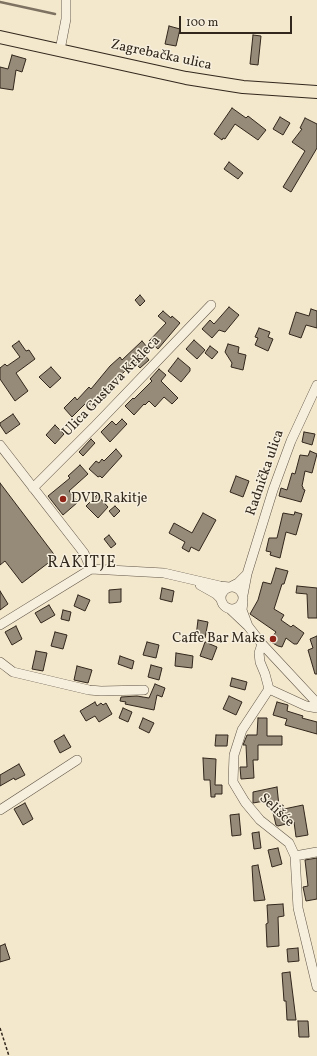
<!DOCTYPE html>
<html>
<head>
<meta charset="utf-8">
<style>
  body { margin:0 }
  #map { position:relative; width:317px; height:1056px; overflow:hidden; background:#f3e7cc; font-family:Vollkorn,serif }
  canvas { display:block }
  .scale { position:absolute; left:179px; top:16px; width:113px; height:18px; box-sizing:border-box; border:2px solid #31271c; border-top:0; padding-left:5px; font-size:12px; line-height:14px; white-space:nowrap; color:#31271c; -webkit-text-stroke:3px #f7efde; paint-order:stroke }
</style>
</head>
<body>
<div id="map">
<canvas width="317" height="1056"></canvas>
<div class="scale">100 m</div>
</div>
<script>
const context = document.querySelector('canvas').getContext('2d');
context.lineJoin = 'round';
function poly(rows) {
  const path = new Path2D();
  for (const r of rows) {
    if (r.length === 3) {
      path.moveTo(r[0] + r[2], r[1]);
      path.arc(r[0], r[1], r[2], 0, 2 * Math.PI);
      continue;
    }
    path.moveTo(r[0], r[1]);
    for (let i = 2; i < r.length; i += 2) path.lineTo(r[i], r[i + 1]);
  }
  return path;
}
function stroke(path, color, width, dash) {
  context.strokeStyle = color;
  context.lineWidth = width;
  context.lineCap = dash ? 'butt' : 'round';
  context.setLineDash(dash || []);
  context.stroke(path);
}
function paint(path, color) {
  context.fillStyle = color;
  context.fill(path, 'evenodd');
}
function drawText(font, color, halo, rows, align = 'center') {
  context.font = font + ' Vollkorn,serif';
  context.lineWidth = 3;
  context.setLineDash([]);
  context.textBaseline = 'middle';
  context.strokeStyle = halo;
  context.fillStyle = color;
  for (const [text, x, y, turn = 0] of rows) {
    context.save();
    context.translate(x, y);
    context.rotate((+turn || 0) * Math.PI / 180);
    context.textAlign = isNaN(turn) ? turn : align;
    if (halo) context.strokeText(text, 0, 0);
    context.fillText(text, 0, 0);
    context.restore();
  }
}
stroke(poly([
  [0,2,55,14]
]), '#7e7362', 2.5);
const building = poly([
  [169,26,180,29,176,46,165,44,169,26],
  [253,35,261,36,258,65,250,64,253,35],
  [12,55,26,59,22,72,16,70,13,90,0,88,0,67,8,69,12,55],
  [232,108,246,118,248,116,266,130,258,140,235,124,225,139,223,138,222,140,214,134,232,108],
  [280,117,290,123,283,135,273,129,280,117],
  [305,118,317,124,317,148,291,192,283,187,305,151,292,142,302,129,300,128,305,118],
  [229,162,243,173,238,179,224,169,229,162],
  [140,295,145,301,140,306,135,300,140,295],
  [229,307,239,315,225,332,219,330,212,338,202,329,210,320,214,324,229,307],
  [311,309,317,311,317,328,306,325,301,338,289,334,296,312,309,316,311,309],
  [163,311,171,318,172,316,180,323,158,349,149,341,166,323,158,316,163,311],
  [259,328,270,332,268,337,273,339,268,351,255,345,258,338,255,337,259,328],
  [194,340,205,350,197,359,186,349,194,340],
  [19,341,26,351,29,350,35,359,16,373,28,391,15,401,0,379,0,368,5,364,7,366,20,357,12,346,19,341],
  [142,341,147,347,142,352,149,360,140,368,134,362,115,381,118,383,94,408,87,402,72,417,64,408,75,397,77,400,89,387,91,389,110,366,120,357,122,360,142,341],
  [228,344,239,347,238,353,246,355,243,370,231,367,232,363,225,352,228,344],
  [210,346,218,352,212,359,205,353,210,346],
  [178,358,190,368,190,371,181,382,168,371,178,358],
  [51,367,61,378,50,388,39,377,51,367],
  [159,369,166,375,161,381,178,398,172,404,164,397,155,407,149,401,145,405,144,404,134,415,125,406,133,398,134,399,152,381,150,379,159,369],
  [13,414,20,424,6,434,0,425,0,423,13,414],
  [122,419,127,424,110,442,101,432,112,421,116,425,122,419],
  [55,425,64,434,55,444,46,435,55,425],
  [304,432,315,434,312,445,302,442,304,432],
  [91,439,95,443,83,456,79,452,91,439],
  [116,449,122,456,102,478,100,476,98,477,89,469,96,461,99,463,102,459,104,461,116,449],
  [310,451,317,454,312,473,305,471,302,486,303,487,303,489,305,490,301,502,279,496,281,488,287,490,292,473,295,474,300,455,308,456,310,451],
  [80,465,88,474,69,491,78,502,63,515,48,496,70,478,68,476,80,465],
  [236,476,249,481,243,497,230,492,236,476],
  [0,483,56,557,22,583,5,561,0,565,0,483],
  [97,495,108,507,98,518,86,506,97,495],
  [115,506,120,511,114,517,109,511,115,506],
  [295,512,302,514,296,535,286,532,280,558,270,555,271,552,266,551,269,538,277,538,283,513,294,515,295,512],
  [203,513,216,520,199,551,191,547,189,552,182,548,185,542,169,533,174,523,192,533,203,513],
  [109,535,116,544,111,548,104,539,109,535],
  [276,568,288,571,284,584,282,584,274,609,284,615,281,620,291,627,293,625,304,633,297,644,294,644,286,638,282,647,278,646,269,641,276,632,250,614,258,600,263,582,271,584,276,568],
  [297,586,317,588,317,618,308,618,307,594,296,593,297,586],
  [162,588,174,591,172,602,160,599,162,588],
  [121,589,121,602,109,603,109,590,121,589],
  [0,591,8,604,0,610,0,591],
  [78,595,90,600,85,611,74,606,78,595],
  [49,605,55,615,41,623,35,613,49,605],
  [63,610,71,612,69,621,61,619,63,610],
  [198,620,208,622,205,638,196,636,198,620],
  [16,626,22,639,12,645,5,632,16,626],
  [55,632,67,635,63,649,51,646,55,632],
  [317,636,317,674,315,674,308,650,313,648,310,639,317,636],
  [147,642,159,645,156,658,143,655,147,642],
  [205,642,217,647,212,660,200,656,205,642],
  [36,651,47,653,43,671,32,669,36,651],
  [176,653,193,656,192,668,175,666,176,653],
  [120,656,134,661,132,669,118,664,120,656],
  [151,665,162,668,159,680,148,677,151,665],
  [77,666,92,670,88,683,74,680,77,666],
  [232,678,247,682,245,690,230,686,232,678],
  [155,684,165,688,162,697,157,695,154,710,125,704,126,702,120,701,121,697,137,696,149,698,155,684],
  [229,696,242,702,236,715,223,709,229,696],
  [95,702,97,706,101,703,103,705,106,703,112,714,99,722,95,716,86,721,80,711,95,702],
  [277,702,288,705,287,711,303,716,302,718,317,722,317,734,285,725,287,719,273,715,277,702],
  [123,708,132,712,128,722,119,718,123,708],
  [143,718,154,723,149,733,139,728,143,718],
  [258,718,267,718,267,736,282,736,282,745,258,745,258,760,253,760,254,778,241,779,240,767,247,767,246,745,243,745,247,735,257,735,258,718],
  [64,735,71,747,60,753,54,741,64,735],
  [216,735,228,735,227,746,215,746,216,735],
  [203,758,216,759,215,785,222,785,222,794,215,794,215,797,211,797,210,780,204,780,203,758],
  [19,764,25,775,15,780,14,778,0,786,0,775,19,764],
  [277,787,279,806,283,805,284,809,303,805,308,835,296,837,294,822,278,826,276,825,270,800,253,803,253,792,277,787],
  [25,803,33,819,23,825,14,809,25,803],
  [239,814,241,835,232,836,230,815,239,814],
  [259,832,261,848,254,849,252,833,259,832],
  [278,848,282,864,272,867,268,850,278,848],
  [317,858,317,899,306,901,303,887,308,886,305,860,317,858],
  [258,865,265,900,254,901,252,866,258,865],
  [283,904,284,916,278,917,279,946,267,947,266,924,268,923,267,905,283,904],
  [5,944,10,959,0,962,0,946,5,944],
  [298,948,299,961,288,962,287,949,298,948],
  [290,972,296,1020,287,1020,286,1001,284,1001,282,973,290,972],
  [298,1021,308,1021,309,1037,299,1037,298,1021]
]);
paint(building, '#968b78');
stroke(building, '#31271c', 1);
const minor = poly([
  [60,50,66,19,66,0],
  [0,445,84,553,91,569],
  [33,488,95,426,211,305],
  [91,569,164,573,220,586,229,587],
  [247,574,273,490,291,441,317,385],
  [200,585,216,594,221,599],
  [232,586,238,583,247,574,243,595],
  [232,598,11],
  [230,609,248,626,242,610,243,602],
  [0,625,91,569],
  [248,626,262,644,317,703],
  [262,644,259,653,260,662,265,674,269,689,242,730,234,755,233,782,245,802,260,820,289,843,295,856,298,908,317,987],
  [0,662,13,672,89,690,101,691,144,690],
  [269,689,306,706,317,708],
  [0,810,77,760],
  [295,856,317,852]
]);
const major = poly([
  [0,37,186,78,243,87,317,92]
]);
stroke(minor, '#625748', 10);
stroke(major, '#31271c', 14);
stroke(poly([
  [0,1028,9,1056]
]), '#31271c', 1.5, [3, 2]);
stroke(minor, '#f7efde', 9);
stroke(major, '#f3e7cc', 12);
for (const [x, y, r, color] of [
  [63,499,4,"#8f2418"],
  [273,639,4,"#8f2418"]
]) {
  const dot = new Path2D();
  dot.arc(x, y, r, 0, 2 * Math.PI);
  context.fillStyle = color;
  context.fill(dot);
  stroke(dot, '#f7efde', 1.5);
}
drawText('14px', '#31271c', '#f7efde', [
  ["Zagrebačka ulica",161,56,12],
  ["Ulica Gustava Krkleca",112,387,-46],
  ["Radnička ulica",266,473,-71],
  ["Selišće",276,811,43]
]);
drawText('14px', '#31271c', '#f7efde', [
  ["DVD Rakitje",71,499],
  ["Caffe Bar Maks",265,639,"right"]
], 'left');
context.letterSpacing = '1px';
drawText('16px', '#31271c', '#f7efde', [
  ["RAKITJE",82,564]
]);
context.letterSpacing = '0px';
</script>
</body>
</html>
